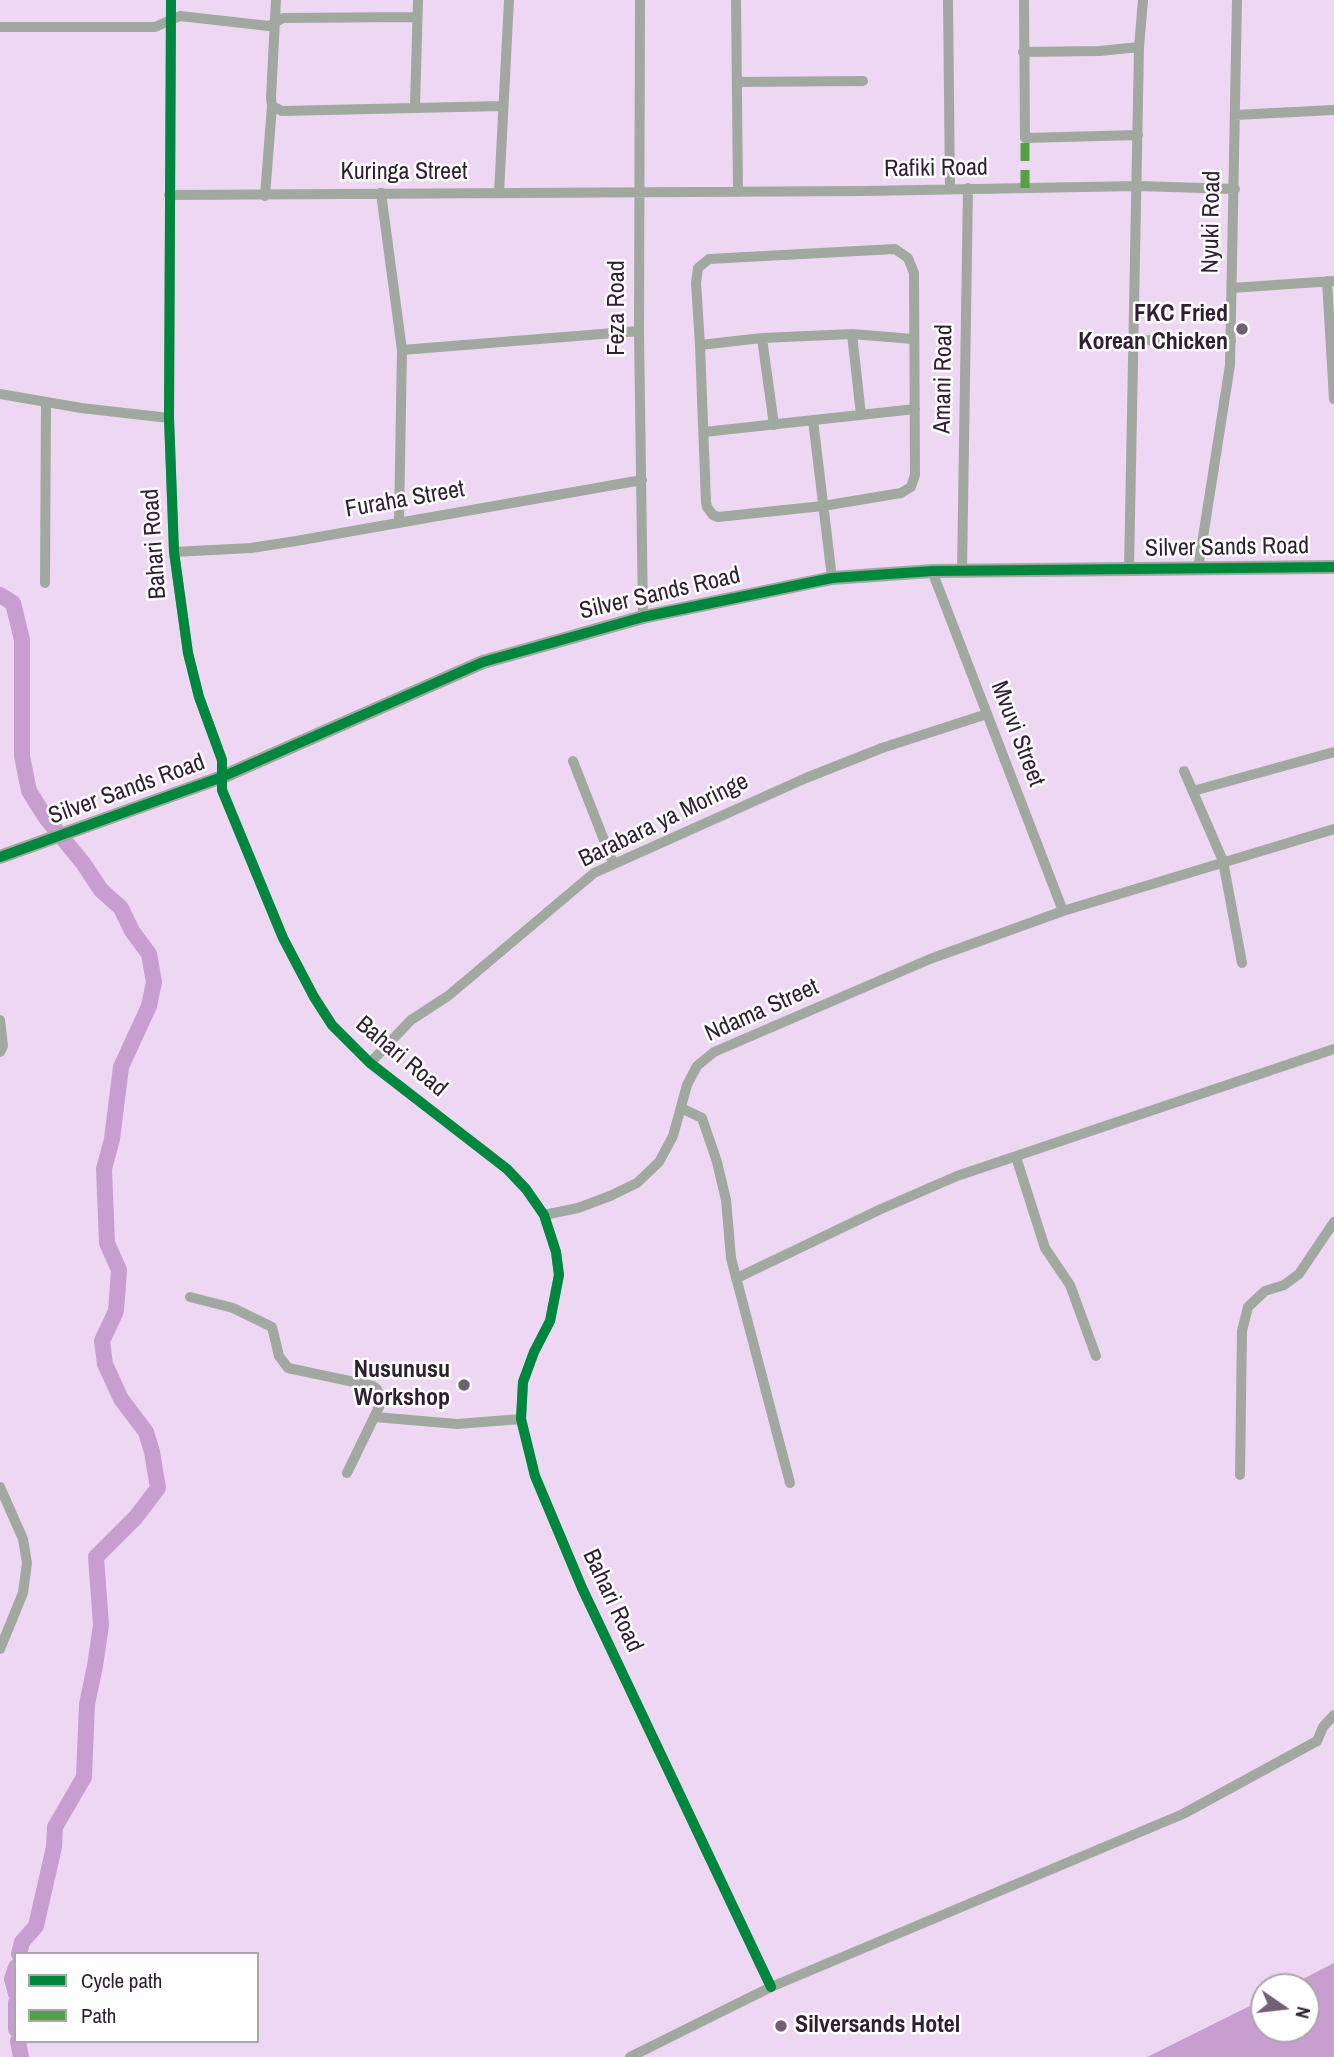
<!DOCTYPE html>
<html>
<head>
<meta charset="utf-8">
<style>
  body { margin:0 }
  #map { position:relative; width:1334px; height:2057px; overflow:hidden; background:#eed7f3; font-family:"Archivo Narrow",sans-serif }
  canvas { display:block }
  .legend { position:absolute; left:14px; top:1952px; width:245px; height:91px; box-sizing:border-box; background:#fefefe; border:2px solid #aba5ac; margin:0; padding:9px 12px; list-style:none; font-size:21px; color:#2f1f32 }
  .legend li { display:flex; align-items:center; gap:14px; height:35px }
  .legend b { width:35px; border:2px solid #aba5ac }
  .north { position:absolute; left:1250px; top:1973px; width:70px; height:70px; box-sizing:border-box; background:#fefefe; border:2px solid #aba5ac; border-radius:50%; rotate:104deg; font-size:19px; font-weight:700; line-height:28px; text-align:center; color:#2f1f32 }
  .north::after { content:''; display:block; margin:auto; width:24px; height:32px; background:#725f76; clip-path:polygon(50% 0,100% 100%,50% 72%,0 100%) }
</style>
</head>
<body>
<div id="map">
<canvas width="1334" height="2057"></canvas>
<ul class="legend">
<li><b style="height:9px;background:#00873e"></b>Cycle path</li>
<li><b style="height:9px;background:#52a244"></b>Path</li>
</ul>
<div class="north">N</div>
</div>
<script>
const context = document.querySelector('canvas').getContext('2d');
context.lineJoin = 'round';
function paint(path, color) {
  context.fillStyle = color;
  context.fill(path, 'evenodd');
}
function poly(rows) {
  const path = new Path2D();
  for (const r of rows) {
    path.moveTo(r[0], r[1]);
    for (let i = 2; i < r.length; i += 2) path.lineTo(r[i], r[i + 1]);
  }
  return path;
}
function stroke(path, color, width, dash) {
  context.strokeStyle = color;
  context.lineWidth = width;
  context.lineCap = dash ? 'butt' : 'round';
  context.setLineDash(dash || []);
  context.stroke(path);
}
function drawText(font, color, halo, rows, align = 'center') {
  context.font = font + ' "Archivo Narrow",sans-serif';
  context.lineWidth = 5;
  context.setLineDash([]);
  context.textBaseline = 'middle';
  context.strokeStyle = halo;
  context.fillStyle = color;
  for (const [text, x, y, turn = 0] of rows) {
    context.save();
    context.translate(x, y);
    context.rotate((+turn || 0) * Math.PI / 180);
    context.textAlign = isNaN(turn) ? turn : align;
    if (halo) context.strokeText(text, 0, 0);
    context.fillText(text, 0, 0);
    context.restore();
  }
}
paint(poly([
  [1334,1963,1334,2057,1147,2057,1264,1999,1264,2029,1306,2029,1306,1987,1287,1987]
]), '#c89ed1');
stroke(poly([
  [0,595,13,603,22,640,22,756,29,791,46,818,83,863,101,890,121,908,132,931,149,954,154,982,149,1006,121,1067,112,1139,104,1169,107,1243,119,1270,116,1311,102,1341,105,1364,121,1399,146,1432,152,1452,158,1488,136,1517,96,1557,101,1625,95,1666,87,1704,84,1777,55,1827,54,1847,36,1926,22,1942,19,1954],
  [16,1967,12,1979,16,1994],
  [16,2003,16,2029],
  [18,2041,21,2057]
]), '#c89ed1', 16);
stroke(poly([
  [171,0,169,418,174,552,188,653,199,697,222,760,222,790,283,938,314,997,332,1025,370,1063,507,1169,526,1189,544,1215,556,1252,559,1275,550,1321,534,1352,523,1382,521,1419,535,1476,582,1588,771,1987],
  [640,0,639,331,643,617],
  [736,0,738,192],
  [948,0,950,189],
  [1024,0,1025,138,1138,135],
  [0,27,155,27,180,16,269,26,283,18,417,17],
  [1023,52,1100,51,1139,47],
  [737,82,863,81],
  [272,106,282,111,503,106],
  [415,107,418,0],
  [1235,115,1334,110],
  [381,193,402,350,399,521],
  [499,193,509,0],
  [169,195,865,191,1138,186,1235,189],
  [265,196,272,106,271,98,276,0],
  [895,249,908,258,914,273,915,475,911,487,901,493,823,506,718,517,713,515,707,507,706,502,700,345,696,283,698,268,709,259,895,249],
  [1327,281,1334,399],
  [1232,288,1333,281],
  [852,334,861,415],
  [762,338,774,425],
  [1134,340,1231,341],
  [700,345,762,338,852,334,913,339],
  [402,350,639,331],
  [0,394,81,408,169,418],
  [813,420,832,578],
  [704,432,915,409],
  [174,552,251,548,296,541,642,480],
  [1198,569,1230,365,1237,0],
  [1129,570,1139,47,1143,0],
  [932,571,1063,911],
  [962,571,968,188],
  [45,583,46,402],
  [573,761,613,863],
  [1184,771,1223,861,1242,963],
  [1193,791,1334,752],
  [0,1020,3,1046,0,1052],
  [370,1063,411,1020,448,996,594,873,806,778,882,748,987,714],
  [681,1108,702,1118,717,1162,726,1200,731,1258,790,1483],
  [1016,1157,1045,1248,1070,1285,1096,1356],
  [544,1215,578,1208,610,1196,637,1183,659,1162,673,1136,687,1085,697,1066,714,1052,930,959,1063,911,1334,829],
  [737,1278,881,1209,957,1176,1334,1049],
  [190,1297,233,1308,272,1327,279,1356,288,1368,373,1386,377,1389,381,1399,380,1405,347,1473],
  [375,1417,457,1424,521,1419],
  [1240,1475,1242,1331,1248,1307,1265,1291,1284,1285,1299,1274,1334,1222],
  [0,1487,23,1539,27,1563,23,1593,0,1649],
  [630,2057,771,1987,1183,1814,1317,1741,1323,1727,1334,1715]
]), '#a1a89f', 10);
stroke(poly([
  [0,857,222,777,483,662,643,617,832,578,932,571,1334,567]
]), '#a1a89f', 14);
stroke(poly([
  [1025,188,1025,138]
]), '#52a244', 9, [18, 9]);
stroke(poly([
  [171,0,169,418,174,552,188,653,199,697,222,760,222,790,283,938,314,997,332,1025,370,1063,507,1169,526,1189,544,1215,556,1252,559,1275,550,1321,534,1352,523,1382,521,1419,535,1476,582,1588,771,1987],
  [0,857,222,777,483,662,643,617,832,578,932,571,1334,567]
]), '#00873e', 10);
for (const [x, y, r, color] of [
  [1242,329,7,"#725f76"],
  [464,1385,7,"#725f76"],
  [781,2026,7,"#725f76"]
]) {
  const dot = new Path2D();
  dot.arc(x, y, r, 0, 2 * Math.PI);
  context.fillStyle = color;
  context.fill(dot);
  stroke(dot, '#fefefe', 2.5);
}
drawText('24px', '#2f1f32', '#fefefe', [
  ["Rafiki Road",936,169,-1],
  ["Kuringa Street",404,173],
  ["Nyuki Road",1212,222,-89],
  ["Feza Road",618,308,-90],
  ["Amani Road",944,379,-89],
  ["Furaha Street",405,500,-10],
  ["Bahari Road",155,544,-94],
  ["Silver Sands Road",1227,548,-1],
  ["Silver Sands Road",660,594,-13],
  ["Mvuvi Street",1017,734,69],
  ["Silver Sands Road",127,790,-20],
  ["Barabara ya Moringe",664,821,-26],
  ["Ndama Street",762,1011,-24],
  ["Bahari Road",401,1057,40],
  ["Bahari Road",612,1601,65]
]);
drawText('bold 24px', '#2f1f32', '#fefefe', [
  ["FKC Fried",1228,315],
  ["Korean Chicken",1228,343],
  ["Nusunusu",450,1371],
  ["Workshop",450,1399],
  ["Silversands Hotel",795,2026,"left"]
], 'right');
</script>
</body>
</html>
